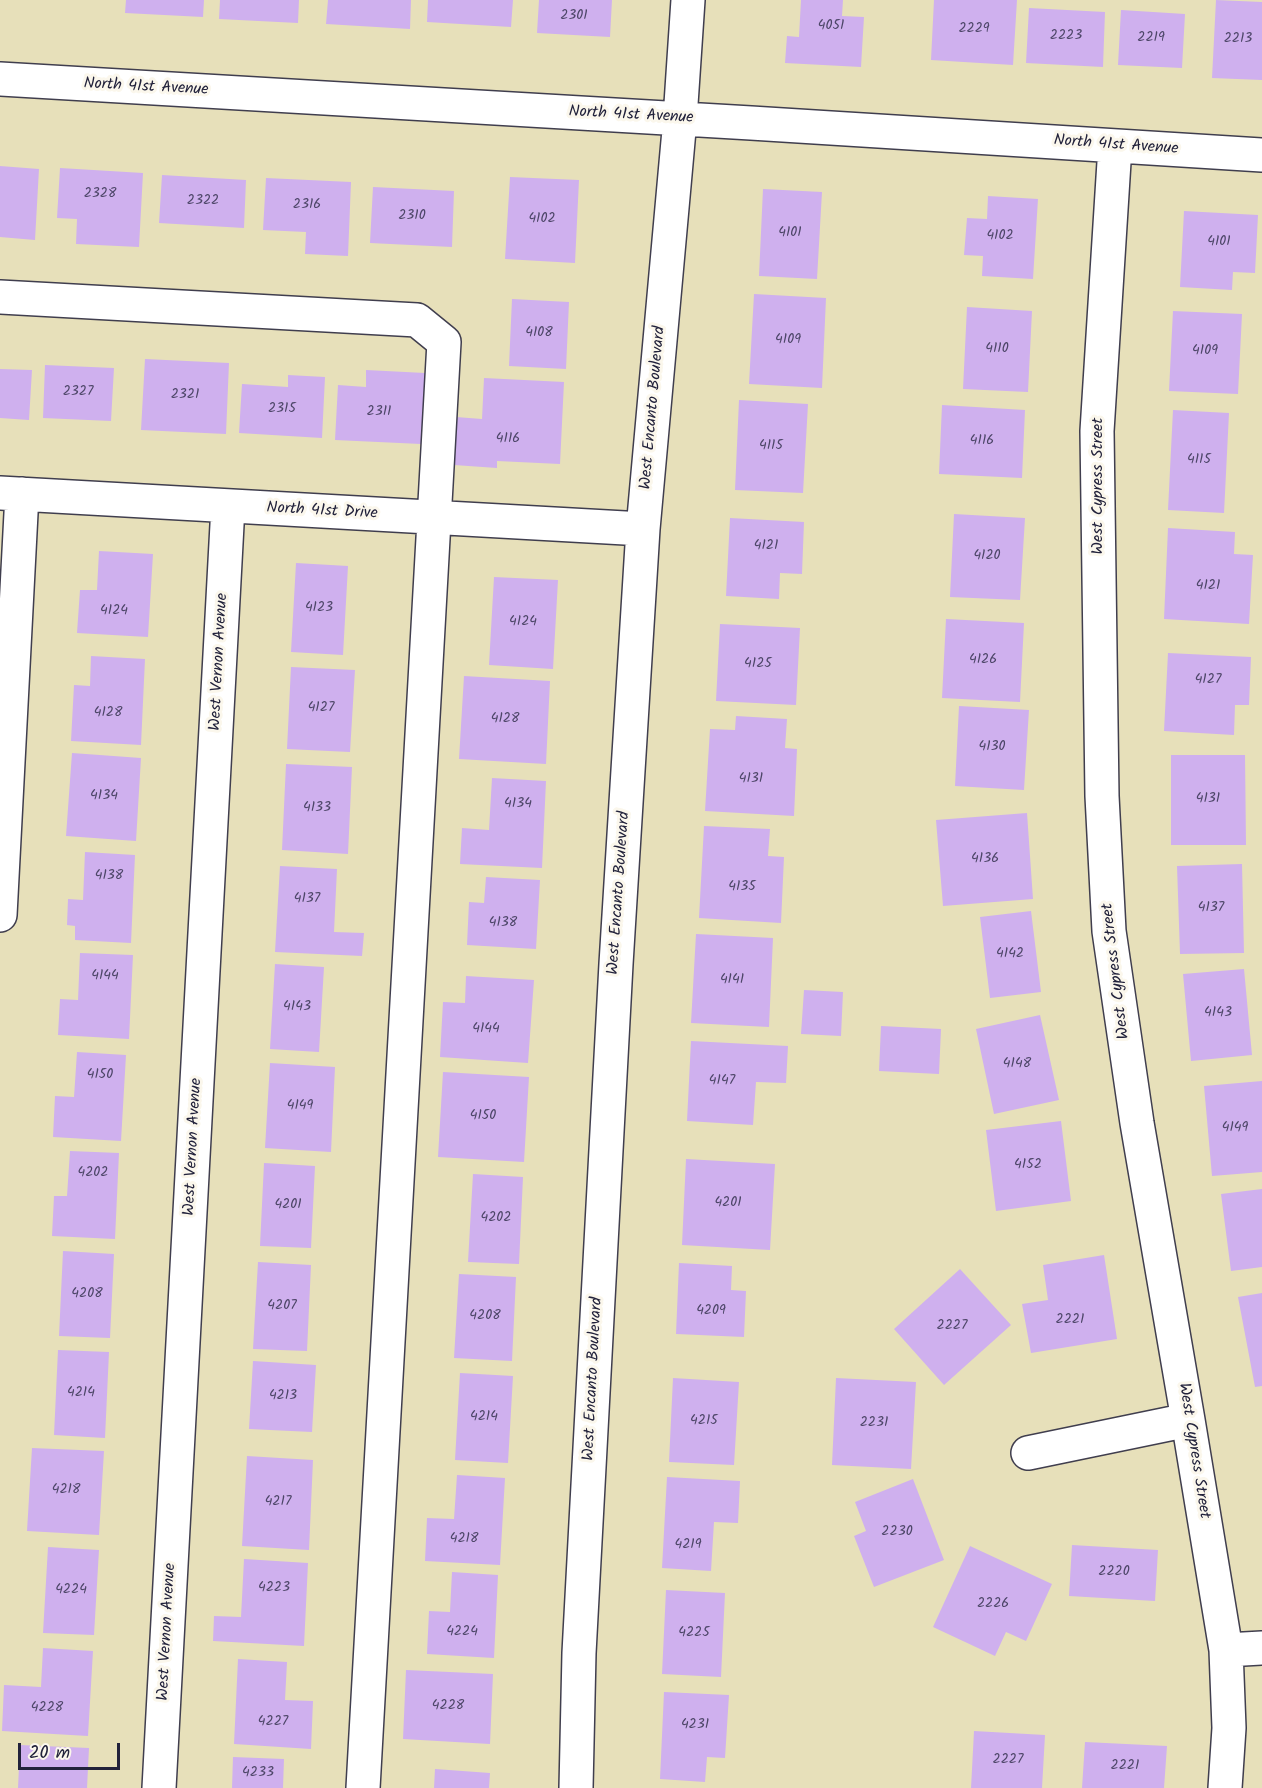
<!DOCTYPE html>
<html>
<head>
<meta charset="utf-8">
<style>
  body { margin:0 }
  #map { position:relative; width:1262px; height:1788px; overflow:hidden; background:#e7e0ba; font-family:Kalam,sans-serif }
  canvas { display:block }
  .scale { position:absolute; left:18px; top:1743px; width:102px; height:27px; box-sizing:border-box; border:3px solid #22223b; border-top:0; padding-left:8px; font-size:18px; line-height:21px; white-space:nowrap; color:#22223b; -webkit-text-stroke:4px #fbf7ec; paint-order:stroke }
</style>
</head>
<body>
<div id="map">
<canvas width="1262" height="1788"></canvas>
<div class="scale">20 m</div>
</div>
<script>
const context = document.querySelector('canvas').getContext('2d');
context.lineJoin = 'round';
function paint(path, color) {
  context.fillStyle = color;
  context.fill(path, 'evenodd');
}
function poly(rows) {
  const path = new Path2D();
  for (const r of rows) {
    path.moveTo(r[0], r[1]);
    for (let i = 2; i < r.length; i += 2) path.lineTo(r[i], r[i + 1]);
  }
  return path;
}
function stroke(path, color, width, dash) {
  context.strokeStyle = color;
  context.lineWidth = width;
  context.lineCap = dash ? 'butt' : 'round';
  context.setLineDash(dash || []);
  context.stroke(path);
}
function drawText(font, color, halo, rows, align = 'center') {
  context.font = font + ' Kalam,sans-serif';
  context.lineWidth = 6;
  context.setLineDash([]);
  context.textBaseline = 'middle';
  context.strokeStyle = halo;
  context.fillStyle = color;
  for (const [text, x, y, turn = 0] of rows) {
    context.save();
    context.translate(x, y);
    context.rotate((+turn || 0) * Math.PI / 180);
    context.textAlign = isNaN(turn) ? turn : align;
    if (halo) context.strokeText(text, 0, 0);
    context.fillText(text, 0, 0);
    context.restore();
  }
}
paint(poly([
  [126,0,204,0,203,17,125,13],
  [220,0,299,0,298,23,219,19],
  [328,0,411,0,410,29,326,24],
  [428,0,513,0,511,27,427,22],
  [539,0,612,0,610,37,537,33],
  [801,0,843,0,842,16,864,17,861,67,785,63,787,36,799,37],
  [934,0,1017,0,1013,65,931,60],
  [1216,0,1262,2,1262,80,1212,78],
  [1029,8,1105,12,1103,67,1026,63],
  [1121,10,1185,14,1182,68,1118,65],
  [0,166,39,169,35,240,0,237],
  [60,168,143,173,139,247,76,244,77,219,57,218],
  [162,175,246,180,244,228,159,223],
  [510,177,579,180,575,263,505,259],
  [266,178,351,182,348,256,305,254,306,232,263,230],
  [373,187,454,191,452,247,370,243],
  [763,189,822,192,817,279,759,276],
  [988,196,1038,199,1033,279,982,276,983,256,964,255,967,218,987,219],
  [1184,211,1258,215,1255,273,1233,272,1232,290,1180,287],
  [754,294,826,298,822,388,749,384],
  [512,299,569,302,566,369,509,366],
  [967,307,1032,311,1028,392,963,389],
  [1173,311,1242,314,1238,394,1169,391],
  [145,359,229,363,226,434,141,430],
  [45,365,114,368,111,421,43,418],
  [0,369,32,370,29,420,0,418],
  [366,370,425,373,421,444,335,440,338,385,366,387],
  [288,375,325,377,322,438,239,433,242,384,288,387],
  [484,378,564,382,560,464,497,461,497,468,454,465,456,417,482,419],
  [739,400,808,404,803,493,735,490],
  [942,405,1025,410,1022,478,939,474],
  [1173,410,1229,413,1224,513,1168,510],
  [954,514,1025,518,1020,600,950,597],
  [730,518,804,522,802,574,780,573,779,599,726,596],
  [1168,528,1235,532,1234,554,1253,555,1249,624,1164,619],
  [99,551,153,554,148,637,77,633,80,590,97,590],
  [296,563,348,566,343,655,291,652],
  [494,577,558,580,553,669,489,665],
  [946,619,1024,623,1020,702,942,698],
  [720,624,800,628,796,705,716,701],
  [1168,653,1251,657,1249,705,1235,705,1234,735,1164,731],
  [91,656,145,659,141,745,71,741,74,685,90,686],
  [291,667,355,670,350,752,287,749],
  [464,676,550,681,546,764,459,759],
  [959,706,1029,710,1024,790,955,786],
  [736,716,787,719,785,748,797,749,794,816,705,811,710,729,735,730],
  [72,753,141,758,136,841,66,836],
  [1171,755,1245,755,1246,845,1171,845],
  [286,764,352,767,348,854,282,850],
  [492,778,546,781,542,868,460,864,462,828,489,830],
  [1027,813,1033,899,943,906,936,820],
  [704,826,770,829,768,856,784,857,781,923,699,918],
  [85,852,135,855,131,943,75,940,75,926,67,925,68,899,83,900],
  [1242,864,1244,953,1180,954,1177,866],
  [280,866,337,869,334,932,364,933,362,956,275,952],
  [486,877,540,880,536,949,467,945,469,902,484,903],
  [1031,911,1041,992,990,998,980,917],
  [696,934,773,938,769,1027,691,1023],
  [80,953,133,955,129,1039,58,1035,60,999,78,1000],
  [275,964,324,967,319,1052,270,1049],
  [1244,969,1252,1055,1191,1061,1183,974],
  [466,976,534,980,528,1063,440,1057,443,1002,465,1003],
  [804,990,843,992,841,1036,801,1034],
  [1040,1015,1059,1100,994,1114,976,1029],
  [881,1026,941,1029,939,1074,879,1071],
  [691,1041,788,1046,786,1083,756,1082,753,1125,687,1121],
  [77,1052,126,1055,121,1141,53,1137,55,1096,74,1097],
  [270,1063,335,1067,331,1152,265,1148],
  [443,1072,529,1077,524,1162,438,1157],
  [1262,1081,1262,1172,1212,1176,1204,1086],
  [1061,1121,1071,1201,996,1211,986,1130],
  [70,1151,119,1153,115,1239,52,1236,54,1196,67,1196],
  [686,1159,775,1164,770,1250,682,1245],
  [264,1163,315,1166,311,1248,260,1246],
  [473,1174,523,1177,519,1264,468,1262],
  [1262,1189,1262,1267,1231,1271,1221,1194],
  [63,1251,114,1254,110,1338,59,1336],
  [1104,1255,1117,1339,1031,1353,1022,1304,1048,1300,1043,1265],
  [258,1262,311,1265,307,1351,253,1349],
  [679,1263,732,1266,731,1290,746,1291,744,1337,676,1334],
  [960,1269,1011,1325,944,1385,894,1329],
  [459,1274,516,1277,512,1361,454,1358],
  [1262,1293,1262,1386,1255,1387,1238,1297],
  [58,1350,109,1352,105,1438,54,1435],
  [253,1361,316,1365,312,1432,249,1429],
  [460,1373,513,1376,508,1463,455,1460],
  [673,1378,739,1382,734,1465,669,1462],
  [836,1378,916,1382,911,1469,832,1465],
  [32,1448,104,1451,99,1535,27,1531],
  [247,1456,313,1460,309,1550,242,1546],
  [457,1475,505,1478,500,1565,425,1561,427,1518,454,1519],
  [667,1477,740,1481,738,1523,714,1522,711,1571,662,1568],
  [913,1479,944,1560,874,1587,854,1536,866,1531,855,1502],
  [1072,1545,1158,1550,1155,1601,1069,1596],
  [970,1546,1052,1584,1026,1641,1006,1632,995,1656,933,1627],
  [48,1547,99,1550,94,1635,43,1633],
  [244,1559,308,1563,304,1646,213,1641,214,1616,241,1617],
  [452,1572,498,1575,494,1658,427,1654,429,1611,450,1612],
  [666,1590,725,1593,721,1677,662,1674],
  [43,1648,93,1651,88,1736,2,1731,4,1685,41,1687],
  [238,1659,287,1662,285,1700,313,1701,311,1749,234,1744],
  [406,1670,493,1674,490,1744,403,1739],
  [664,1692,729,1695,725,1758,707,1757,705,1782,660,1779],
  [974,1731,1045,1735,1042,1788,971,1788],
  [1085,1742,1167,1746,1164,1788,1082,1788],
  [20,1745,89,1748,87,1788,18,1788],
  [233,1757,284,1759,283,1788,232,1788],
  [435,1769,490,1773,489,1788,434,1788]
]), '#cfb0ee');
const minor = poly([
  [0,79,751,123,1262,155],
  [1115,146,1097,431,1102,796,1109,931,1137,1123,1188,1420,1226,1650,1229,1728,1225,1788],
  [0,297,417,320,444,342,363,1788],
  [0,493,643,529],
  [0,915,22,494],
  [1028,1453,1188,1420],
  [1226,1650,1262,1648],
  [159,1788,228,506],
  [576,1788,579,1653,616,964,643,529,680,119,688,0]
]);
stroke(minor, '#403e4e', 36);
stroke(minor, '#fff', 33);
drawText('14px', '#4d4668', null, [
  ["2301",574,17],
  ["4051",831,27],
  ["2229",974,30],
  ["2223",1066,37],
  ["2219",1151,39],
  ["2213",1238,40],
  ["2328",100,195],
  ["2322",203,202],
  ["2316",307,206],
  ["2310",412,217],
  ["4102",542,220],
  ["4101",790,234],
  ["4102",1000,237],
  ["4101",1219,243],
  ["4108",539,334],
  ["4109",788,341],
  ["4110",997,350],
  ["4109",1205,352],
  ["2327",78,393],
  ["2321",185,396],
  ["2315",282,410],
  ["2311",379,413],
  ["4116",508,440],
  ["4116",982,442],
  ["4115",771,447],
  ["4115",1199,461],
  ["4121",766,547],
  ["4120",987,557],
  ["4121",1208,587],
  ["4123",319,609],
  ["4124",114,612],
  ["4124",523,623],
  ["4126",983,661],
  ["4125",758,665],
  ["4127",1208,681],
  ["4127",321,709],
  ["4128",108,714],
  ["4128",505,720],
  ["4130",992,748],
  ["4131",751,780],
  ["4134",104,797],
  ["4131",1208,800],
  ["4134",518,805],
  ["4133",317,809],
  ["4136",985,860],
  ["4138",109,877],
  ["4135",742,888],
  ["4137",307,900],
  ["4137",1211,909],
  ["4138",503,924],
  ["4142",1010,955],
  ["4144",105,977],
  ["4141",732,981],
  ["4143",297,1008],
  ["4143",1218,1014],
  ["4144",486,1030],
  ["4148",1017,1065],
  ["4150",100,1076],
  ["4147",722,1082],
  ["4149",300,1107],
  ["4150",483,1117],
  ["4149",1235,1129],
  ["4152",1028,1166],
  ["4202",93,1174],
  ["4201",728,1204],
  ["4201",288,1206],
  ["4202",496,1219],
  ["4208",87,1295],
  ["4207",282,1307],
  ["4209",711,1312],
  ["4208",485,1317],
  ["2221",1070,1321],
  ["2227",952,1327],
  ["4214",81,1394],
  ["4213",283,1397],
  ["4214",484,1418],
  ["4215",704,1422],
  ["2231",874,1424],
  ["4218",66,1491],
  ["4217",278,1503],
  ["2230",897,1533],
  ["4218",464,1540],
  ["4219",688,1546],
  ["2220",1114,1573],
  ["4223",274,1589],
  ["4224",71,1591],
  ["2226",993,1605],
  ["4224",462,1633],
  ["4225",694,1634],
  ["4228",448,1707],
  ["4228",47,1709],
  ["4227",273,1723],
  ["4231",695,1726],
  ["2227",1008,1761],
  ["2221",1125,1767],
  ["4233",258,1774]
]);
drawText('16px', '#22223b', '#fbf7ec', [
  ["North 41st Avenue",146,88,3],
  ["North 41st Avenue",631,116,3],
  ["North 41st Avenue",1116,146,4],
  ["West Encanto Boulevard",654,408,-85],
  ["West Cypress Street",1099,486,-90],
  ["North 41st Drive",322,512,3],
  ["West Vernon Avenue",220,662,-87],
  ["West Encanto Boulevard",620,893,-86],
  ["West Cypress Street",1117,971,-97],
  ["West Vernon Avenue",194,1147,-87],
  ["West Encanto Boulevard",594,1379,-87],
  ["West Cypress Street",1193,1451,81],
  ["West Vernon Avenue",168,1632,-87]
]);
</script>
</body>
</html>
